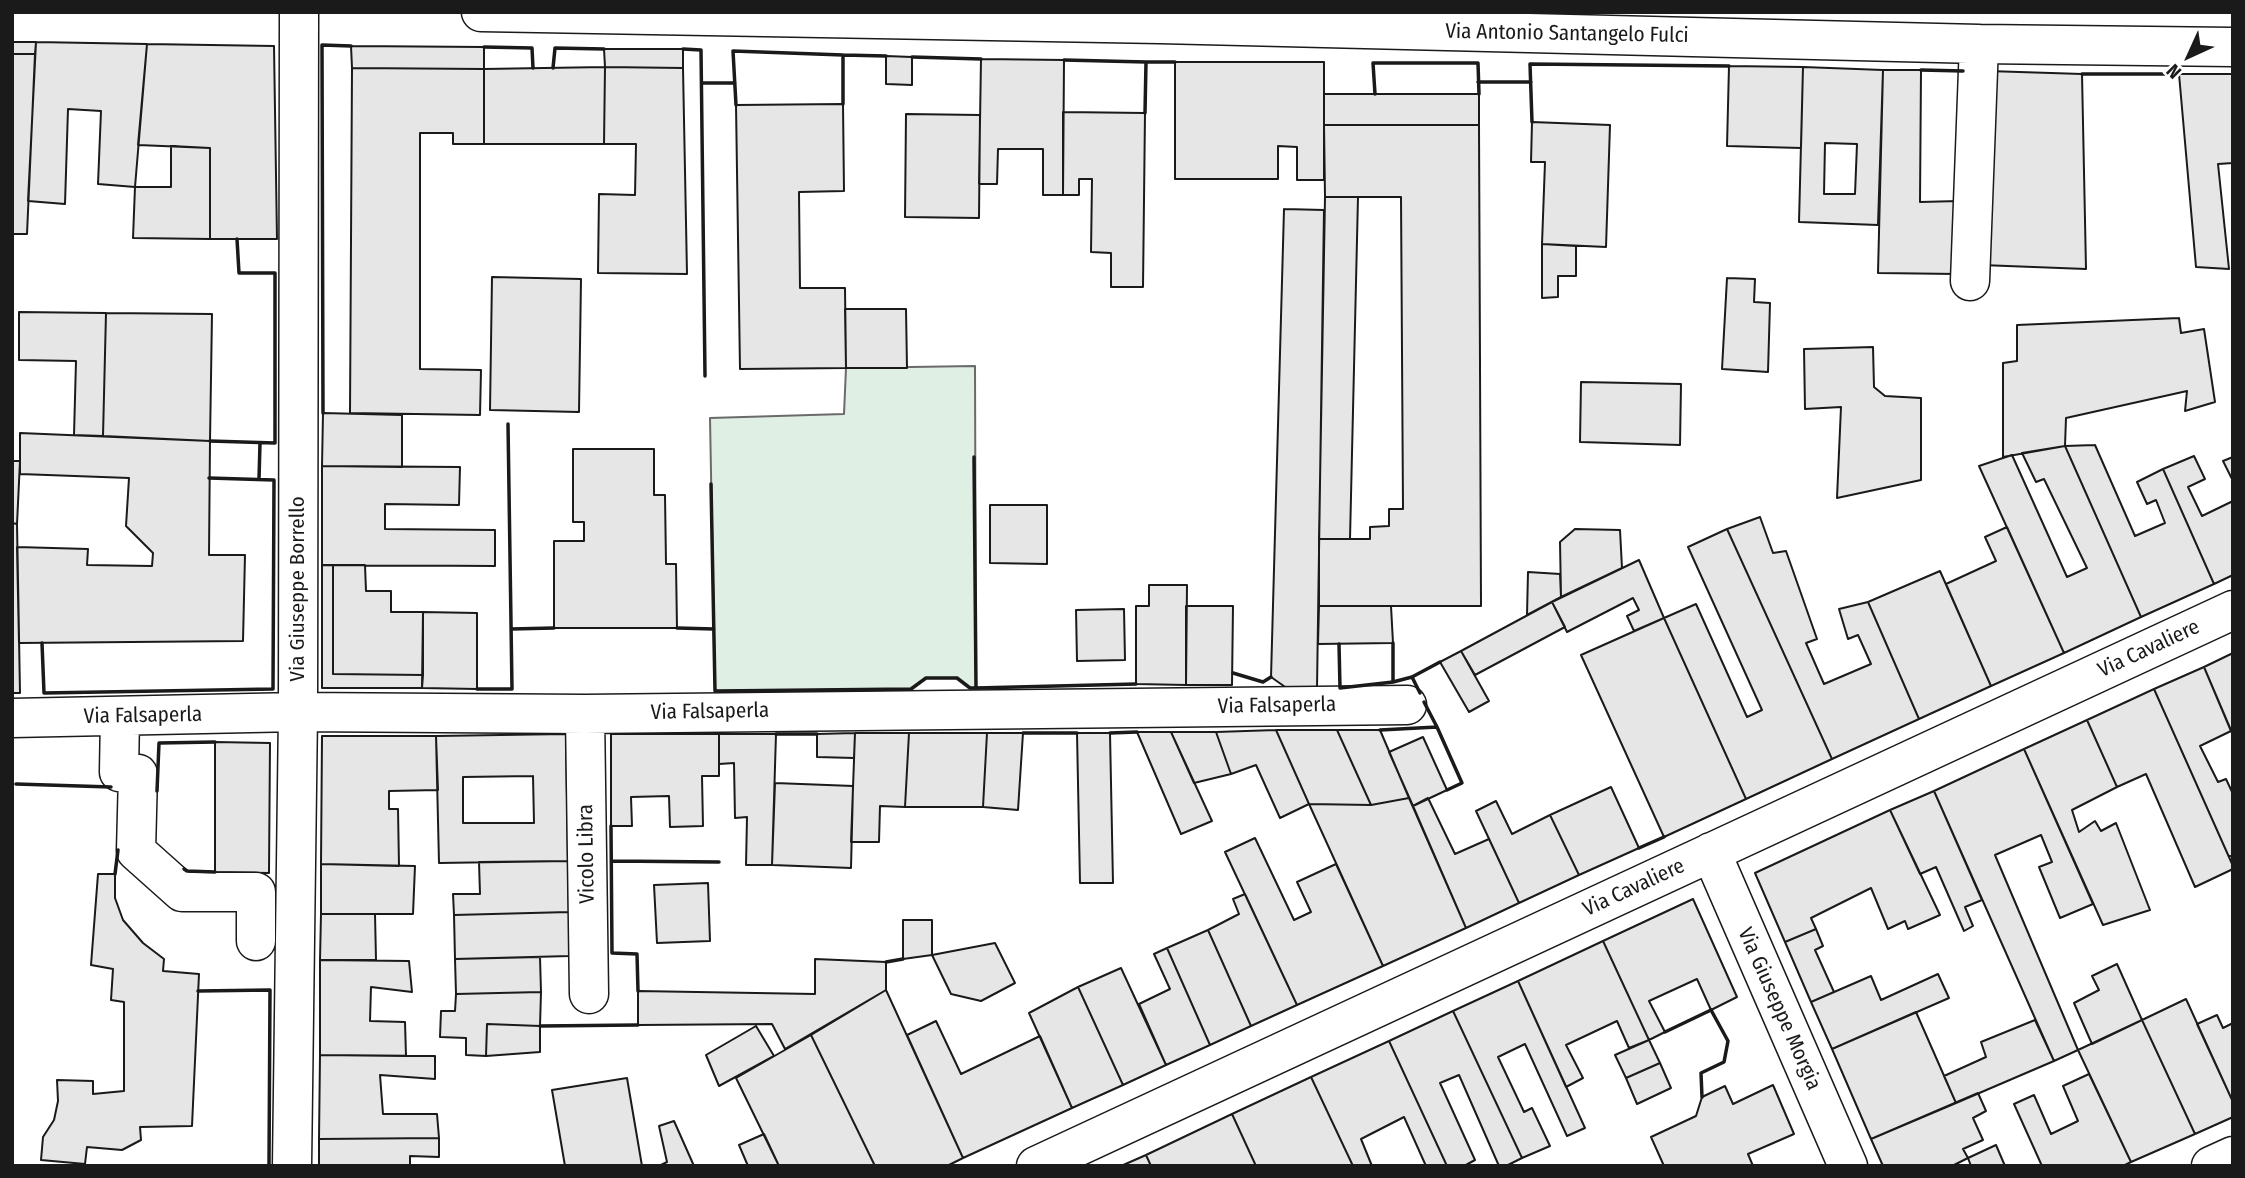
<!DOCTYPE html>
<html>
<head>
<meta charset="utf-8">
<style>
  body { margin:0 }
  #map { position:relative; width:2245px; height:1178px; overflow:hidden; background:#fff; font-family:"Fira Sans Condensed",sans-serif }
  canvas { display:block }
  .frame { position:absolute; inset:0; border:14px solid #1a1a1a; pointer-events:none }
  .north { position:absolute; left:2154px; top:21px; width:70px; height:70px; -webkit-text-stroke:5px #fff; paint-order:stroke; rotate:225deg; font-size:19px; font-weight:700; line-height:28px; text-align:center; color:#1a1a1a }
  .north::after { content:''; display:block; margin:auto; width:24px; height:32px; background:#1a1a1a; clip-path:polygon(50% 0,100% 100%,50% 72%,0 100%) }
</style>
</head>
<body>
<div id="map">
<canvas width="2245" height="1178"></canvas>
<div class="frame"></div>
<div class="north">N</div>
</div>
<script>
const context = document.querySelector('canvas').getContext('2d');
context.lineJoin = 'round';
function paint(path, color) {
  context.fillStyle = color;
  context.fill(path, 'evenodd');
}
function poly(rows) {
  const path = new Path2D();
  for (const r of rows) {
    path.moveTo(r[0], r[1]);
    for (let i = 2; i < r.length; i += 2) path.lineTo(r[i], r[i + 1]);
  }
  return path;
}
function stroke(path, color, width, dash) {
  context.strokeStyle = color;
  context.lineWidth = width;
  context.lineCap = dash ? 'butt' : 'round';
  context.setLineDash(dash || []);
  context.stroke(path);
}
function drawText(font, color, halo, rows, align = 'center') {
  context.font = font + ' "Fira Sans Condensed",sans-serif';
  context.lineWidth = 5;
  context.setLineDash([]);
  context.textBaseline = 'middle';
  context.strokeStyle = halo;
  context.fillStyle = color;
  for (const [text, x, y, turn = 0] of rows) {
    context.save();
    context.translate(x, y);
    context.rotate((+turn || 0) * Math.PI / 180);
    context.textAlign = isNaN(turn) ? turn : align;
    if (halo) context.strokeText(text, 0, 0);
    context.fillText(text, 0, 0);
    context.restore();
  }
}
const green = poly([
  [975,366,976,688,970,688,957,678,926,678,911,689,715,691,710,418,844,414,846,368,975,366]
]);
paint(green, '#e0efe3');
stroke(green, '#6a6a6a', 2);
const building = poly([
  [12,42,36,42,35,54,12,54,12,42],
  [36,42,147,44,135,187,98,184,101,111,68,109,65,204,28,201,36,42],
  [147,44,274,46,277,239,210,239,210,148,138,145,147,44],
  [351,46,484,47,484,69,352,68,351,46],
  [604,49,683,49,683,68,605,67,604,49],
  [12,54,35,54,27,234,12,234,12,54],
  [886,56,912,57,912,85,886,84,886,56],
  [981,59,1064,60,1063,195,1043,195,1043,149,998,149,997,184,979,184,981,59],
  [1175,62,1324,62,1324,180,1297,180,1297,147,1278,146,1278,179,1175,179,1175,62],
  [1729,66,1803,67,1801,148,1727,146,1729,66],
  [605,67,683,68,687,274,598,273,599,194,635,195,636,144,604,144,605,67],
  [605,67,604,144,484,144,484,69,605,67],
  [1803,67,1883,70,1878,225,1799,222,1803,67],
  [1825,143,1857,144,1855,194,1824,194,1825,143],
  [352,68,484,69,484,144,453,144,453,133,420,133,420,369,481,370,480,415,350,413,352,68],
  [1883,70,1921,70,1920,202,1959,201,1957,274,1878,273,1883,70],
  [1988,71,2082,74,2086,269,1981,265,1988,71],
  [2179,74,2233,74,2233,163,2218,164,2229,269,2196,267,2179,74],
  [1324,94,1479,94,1479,125,1324,125,1324,94],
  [843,104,844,191,799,192,800,288,845,288,846,368,740,369,736,105,843,104],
  [1063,112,1145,113,1143,287,1111,287,1111,253,1091,252,1092,179,1079,179,1079,195,1063,195,1063,112],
  [906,114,980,115,979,218,905,217,906,114],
  [1532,122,1610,125,1606,247,1542,244,1545,162,1531,162,1532,122],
  [1324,125,1479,125,1481,606,1319,606,1319,539,1370,539,1370,527,1389,526,1389,509,1403,509,1401,197,1325,197,1324,125],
  [171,146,210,148,210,239,133,238,135,187,171,187,171,146],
  [1325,197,1358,197,1350,539,1319,539,1325,197],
  [1284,209,1324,210,1317,689,1288,689,1271,677,1284,209],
  [1542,244,1576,246,1576,276,1558,276,1558,297,1542,298,1542,244],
  [492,277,581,279,579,412,490,410,492,277],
  [1727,278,1755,279,1754,302,1770,303,1768,372,1722,369,1727,278],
  [845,309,906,309,907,368,846,368,845,309],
  [19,312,106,313,103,436,74,435,76,361,19,360,19,312],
  [106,313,212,314,210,441,103,436,106,313],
  [2179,318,2181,333,2204,329,2215,402,2185,411,2187,391,2066,418,2065,446,2003,457,2003,363,2017,361,2017,325,2179,318],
  [1873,347,1874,387,1885,396,1921,398,1921,480,1837,498,1841,407,1805,409,1804,349,1873,347],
  [1581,382,1681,384,1680,445,1580,442,1581,382],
  [323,413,402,415,402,467,322,466,323,413],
  [20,433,210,441,209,555,245,555,243,641,19,643,17,547,88,549,87,565,152,566,153,553,126,526,129,478,20,474,20,433],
  [2095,445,2135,536,2165,523,2156,500,2147,504,2137,482,2163,469,2214,584,2141,617,2065,446,2095,445],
  [2065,446,2141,617,2064,653,1979,466,2012,455,2067,577,2087,568,2044,479,2036,482,2022,453,2065,446],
  [573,449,654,449,654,495,665,495,666,564,676,564,677,628,554,628,554,541,584,541,584,522,573,522,573,449],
  [2194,456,2205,479,2188,487,2202,516,2233,501,2233,575,2214,584,2163,469,2194,456],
  [2233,457,2233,481,2223,461,2233,457],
  [12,461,20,461,17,524,12,523,12,461],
  [322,466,460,467,459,505,385,504,385,529,495,530,495,566,322,565,322,466],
  [990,505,1047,505,1047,564,990,563,990,505],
  [1760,517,1773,553,1786,551,1817,639,1806,643,1824,684,1871,664,1858,635,1848,639,1839,609,1868,602,1919,719,1832,759,1727,529,1760,517],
  [12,523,17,524,20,693,12,693,12,523],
  [2007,527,2064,653,1991,686,1946,584,1996,561,1985,537,2007,527],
  [1575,529,1620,530,1622,568,1561,597,1560,542,1575,529],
  [1727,529,1832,759,1746,799,1664,618,1696,604,1747,717,1762,710,1688,547,1727,529],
  [1639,560,1664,618,1634,631,1627,616,1639,610,1633,598,1567,632,1552,602,1639,560],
  [322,565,333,565,333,674,423,675,422,688,322,688,322,565],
  [333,565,365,565,366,591,391,591,391,612,423,612,423,675,333,674,333,565],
  [1940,571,1991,686,1919,719,1868,602,1940,571],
  [1528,572,1560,574,1561,597,1527,615,1528,572],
  [1149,585,1187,585,1186,685,1136,684,1136,606,1149,606,1149,585],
  [1552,602,1565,627,1475,675,1461,651,1552,602],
  [1186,606,1233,606,1232,685,1186,685,1186,606],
  [1319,606,1391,606,1393,643,1318,644,1319,606],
  [1124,609,1125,660,1077,661,1076,610,1124,609],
  [423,612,477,613,477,689,422,688,423,612],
  [1664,618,1746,799,1664,837,1581,655,1664,618],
  [1461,651,1489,701,1469,712,1440,662,1461,651],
  [2233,653,2233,735,2204,667,2233,653],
  [2204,667,2231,731,2200,746,2218,782,2226,779,2233,794,2233,855,2229,857,2154,689,2204,667],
  [2154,689,2233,866,2233,869,2195,887,2146,774,2117,787,2087,720,2154,689],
  [2087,720,2117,787,2072,810,2079,832,2095,821,2101,831,2116,823,2150,910,2103,925,2024,749,2087,720],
  [1276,730,1309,804,1280,818,1256,765,1231,774,1216,732,1276,730],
  [1276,730,1337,730,1371,805,1309,804,1276,730],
  [1337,730,1380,730,1409,798,1371,805,1337,730],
  [1137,732,1171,732,1212,821,1181,834,1137,732],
  [1171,732,1216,732,1231,774,1194,783,1171,732],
  [855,733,909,733,905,807,880,806,879,842,851,842,855,733],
  [855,733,854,758,817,757,817,734,855,733],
  [909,733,987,733,983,807,905,807,909,733],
  [987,733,1023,733,1018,810,983,807,987,733],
  [1077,733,1110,733,1113,883,1080,883,1077,733],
  [566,734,568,861,439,863,436,736,566,734],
  [533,776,534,823,463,823,463,777,533,776],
  [611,734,719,734,719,776,702,776,703,826,670,827,669,796,631,797,632,826,611,826,611,734],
  [719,734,776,734,772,865,746,865,747,817,735,818,734,763,719,764,719,734],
  [322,736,436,736,438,790,389,791,389,809,398,809,399,866,321,864,322,736],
  [1423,737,1447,790,1413,806,1389,752,1423,737],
  [215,742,270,743,269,873,215,872,215,742],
  [2024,749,2093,904,2060,918,2039,867,2052,862,2041,835,1995,855,2078,1050,2054,1061,1934,791,2024,749],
  [775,783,853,786,851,868,772,865,775,783],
  [1611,787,1639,848,1579,875,1550,815,1611,787],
  [1934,791,1982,900,1965,907,1973,926,1964,931,1936,867,1920,874,1890,810,1934,791],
  [1409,798,1466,928,1383,966,1309,804,1371,805,1409,798],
  [1428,798,1455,854,1489,839,1519,903,1466,928,1413,806,1428,798],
  [1496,801,1512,834,1550,815,1579,875,1519,903,1476,811,1496,801],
  [1890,810,1940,915,1908,929,1905,921,1888,929,1871,888,1811,918,1816,929,1785,942,1755,873,1890,810],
  [1255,838,1294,920,1311,912,1297,882,1336,864,1383,966,1297,1005,1225,852,1255,838],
  [568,861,569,912,454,915,453,894,480,894,479,862,568,861],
  [321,864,415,866,413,914,321,914,321,864],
  [98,874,115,874,115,898,123,920,143,943,164,959,163,971,199,974,192,1126,140,1127,141,1140,122,1150,87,1147,85,1164,41,1160,43,1137,54,1120,58,1101,57,1080,93,1081,93,1094,124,1091,124,1002,111,1000,113,969,91,965,98,874],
  [708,883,710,941,657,943,654,885,708,883],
  [1245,894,1297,1005,1251,1026,1208,930,1239,914,1233,899,1245,894],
  [1693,899,1737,997,1711,1010,1697,979,1649,1001,1665,1032,1649,1040,1603,941,1693,899],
  [569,912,570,956,455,959,454,915,569,912],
  [321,914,375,914,376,960,320,960,321,914],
  [903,920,932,920,932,955,903,959,903,920],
  [1816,929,1823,946,1815,950,1834,992,1811,1002,1785,942,1816,929],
  [1208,930,1251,1026,1210,1045,1167,948,1208,930],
  [1603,941,1649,1040,1629,1048,1617,1021,1566,1045,1583,1078,1566,1087,1518,981,1603,941],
  [995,943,1015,983,981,1001,951,994,932,955,995,943],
  [1167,948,1210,1045,1166,1065,1139,1004,1170,989,1154,954,1167,948],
  [540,957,541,992,456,994,455,959,540,957],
  [815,959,886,962,886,990,785,1049,772,1024,638,1025,638,991,815,994,815,959],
  [320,960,409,961,412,992,371,987,370,1021,405,1022,406,1056,320,1055,320,960],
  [2117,964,2142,1020,2092,1044,2074,1003,2099,990,2092,976,2117,964],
  [1121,968,1166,1065,1123,1085,1078,987,1121,968],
  [1938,974,1949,998,1832,1049,1811,1002,1871,976,1881,1000,1938,974],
  [1518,981,1585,1128,1567,1136,1525,1044,1498,1057,1524,1112,1532,1108,1550,1146,1522,1158,1453,1011,1518,981],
  [1078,987,1123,1085,1072,1108,1029,1013,1078,987],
  [886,990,963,1158,947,1166,875,1166,811,1035,886,990],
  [541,992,540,1026,487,1024,486,1056,466,1055,466,1038,440,1037,441,1011,455,1011,456,994,541,992],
  [2186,999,2233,1102,2233,1117,2195,1134,2142,1020,2186,999],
  [1453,1011,1522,1158,1506,1166,1499,1166,1459,1075,1440,1083,1475,1160,1464,1166,1447,1166,1389,1041,1453,1011],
  [1916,1012,1956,1103,1871,1139,1832,1049,1916,1012],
  [2217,1015,2223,1028,2233,1023,2233,1102,2197,1024,2217,1015],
  [2035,1020,2054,1061,1956,1103,1944,1076,1986,1057,1981,1042,2035,1020],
  [2142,1020,2195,1134,2131,1162,2078,1050,2142,1020],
  [936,1021,961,1074,1040,1036,1072,1108,963,1158,907,1035,936,1021],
  [487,1024,540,1026,540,1052,486,1056,487,1024],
  [756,1026,774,1056,719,1086,706,1055,756,1026],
  [811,1035,875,1166,779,1166,736,1078,811,1035],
  [1649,1040,1660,1063,1626,1078,1615,1055,1649,1040],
  [1389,1041,1447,1166,1426,1166,1404,1117,1361,1139,1372,1166,1353,1166,1311,1077,1389,1041],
  [320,1055,435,1056,435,1079,380,1075,383,1114,437,1114,439,1138,319,1139,320,1055],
  [1660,1063,1671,1088,1637,1104,1626,1078,1660,1063],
  [2089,1074,2131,1162,2123,1166,2042,1166,2014,1104,2034,1095,2051,1134,2078,1121,2063,1086,2089,1074],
  [1311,1077,1353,1166,1256,1166,1232,1114,1311,1077],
  [627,1078,642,1166,565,1166,552,1090,627,1078],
  [1773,1085,1794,1134,1748,1154,1753,1166,1664,1166,1651,1137,1696,1116,1702,1097,1725,1086,1733,1104,1773,1085],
  [1978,1093,1986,1111,1973,1118,1983,1140,1963,1149,1968,1158,1952,1166,1883,1166,1871,1139,1978,1093],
  [1232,1114,1256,1166,1151,1166,1146,1155,1232,1114],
  [674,1121,694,1166,659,1166,667,1162,659,1126,674,1121],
  [764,1134,779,1166,748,1166,739,1145,764,1134],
  [439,1138,439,1157,410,1156,410,1166,319,1166,319,1139,439,1138],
  [1996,1145,2005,1166,1971,1166,1968,1158,1996,1145],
  [1146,1155,1151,1166,1121,1166,1146,1155]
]);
paint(building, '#e6e6e6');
stroke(building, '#1a1a1a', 2);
const minor = poly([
  [481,12,1160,24,1979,44,2233,47],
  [1970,281,1979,44],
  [585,714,589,994],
  [120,716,119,772,138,774,136,851,182,892,256,892,256,941],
  [12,718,298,712,585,714,1407,705],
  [1711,852,1848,1166],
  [292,1166,298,712,299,12],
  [1036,1166,2233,610],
  [2211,1166,2233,1156]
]);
stroke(minor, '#1a1a1a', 41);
stroke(minor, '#fff', 38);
stroke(poly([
  [484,47,532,48,533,68],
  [683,49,701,50,705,376],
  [843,55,886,56],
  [912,57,981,59],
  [1064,60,1146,62,1145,113],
  [1146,62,1175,62],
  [553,68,555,48,604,49],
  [1921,70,1963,71],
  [2082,74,2179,74],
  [1478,82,1531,82],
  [702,83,735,83],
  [1375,94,1373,63,1478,63,1479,94],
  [736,105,733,51,843,55,843,104],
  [1532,122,1530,64,1729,66],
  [323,413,322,45,351,46],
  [210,441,275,443,275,273,239,273,237,239],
  [974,457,976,688,1136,684],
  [259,479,260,443],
  [711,484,715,691,911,689,926,678,957,678,970,688,976,688],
  [677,628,714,629],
  [511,629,554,628],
  [42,643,44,693,273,689,274,480,209,478],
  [1339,644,1340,688,1393,682,1393,643],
  [1233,673,1263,682,1271,677],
  [1412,677,1420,693],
  [1393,682,1412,677,1440,662],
  [477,689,512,689,508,424],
  [1424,702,1437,727],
  [1380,730,1437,727,1462,783,1447,790],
  [1023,733,1077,733],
  [1110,733,1137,732],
  [776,734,817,734],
  [16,784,111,787],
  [157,791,159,743,215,742],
  [611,826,612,953,637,954,638,991],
  [1639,848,1664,837],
  [612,861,719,862],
  [184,869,187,871,215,872],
  [115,874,118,850],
  [886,962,903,959],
  [198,991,270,990,269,1166],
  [540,1026,638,1025],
  [1665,1032,1711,1010,1728,1041,1724,1062,1701,1073,1702,1097]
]), '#1a1a1a', 3.5);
drawText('21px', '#1a1a1a', '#fff', [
  ["Via Antonio Santangelo Fulci",1567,34,1],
  ["Via Giuseppe Borrello",298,589,-90],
  ["Via Cavaliere",2149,649,-25],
  ["Via Falsaperla",1277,706,-1],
  ["Via Falsaperla",710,712,-1],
  ["Via Falsaperla",143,716,-1],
  ["Vicolo Libra",587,854,-91],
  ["Via Cavaliere",1634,888,-25],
  ["Via Giuseppe Morgia",1779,1009,66]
]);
</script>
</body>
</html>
